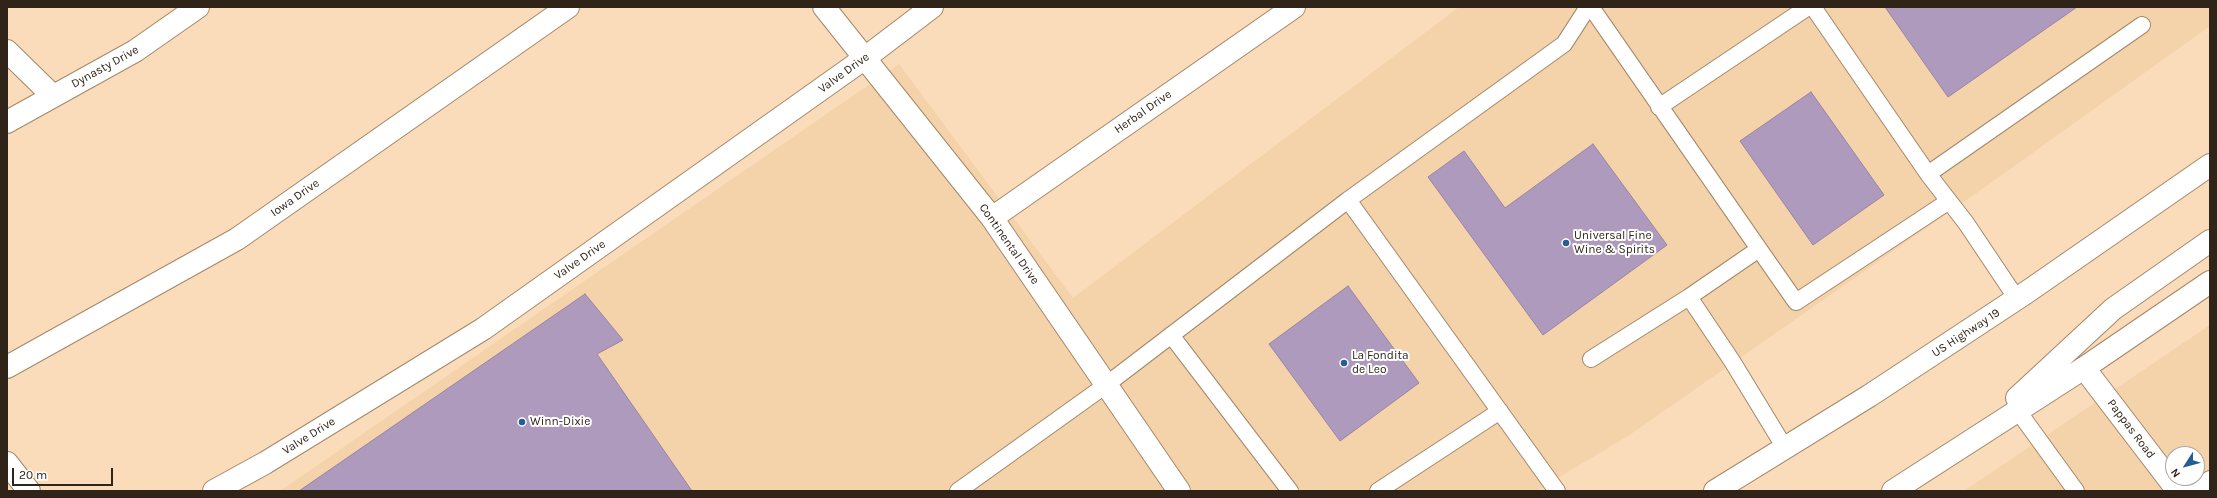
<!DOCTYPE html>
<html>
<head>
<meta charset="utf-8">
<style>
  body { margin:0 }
  #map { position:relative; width:2217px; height:498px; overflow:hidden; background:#fadcbb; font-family:Karla,sans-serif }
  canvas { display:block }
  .frame { position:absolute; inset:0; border:8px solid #2f2417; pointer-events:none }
  .north { position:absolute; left:2165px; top:446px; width:40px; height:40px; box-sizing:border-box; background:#fff; border:1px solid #aca7a2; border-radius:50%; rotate:234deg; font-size:11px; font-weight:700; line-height:16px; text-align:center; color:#2f2417 }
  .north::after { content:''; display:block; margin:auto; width:14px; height:18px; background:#255e96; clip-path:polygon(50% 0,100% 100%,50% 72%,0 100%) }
  .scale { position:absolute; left:12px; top:468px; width:101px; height:18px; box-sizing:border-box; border:2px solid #2f2417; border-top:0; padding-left:5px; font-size:12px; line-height:14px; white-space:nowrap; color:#2f2417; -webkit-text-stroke:3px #fff; paint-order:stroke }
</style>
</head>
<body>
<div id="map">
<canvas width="2217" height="498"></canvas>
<div class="frame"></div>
<div class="north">N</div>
<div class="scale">20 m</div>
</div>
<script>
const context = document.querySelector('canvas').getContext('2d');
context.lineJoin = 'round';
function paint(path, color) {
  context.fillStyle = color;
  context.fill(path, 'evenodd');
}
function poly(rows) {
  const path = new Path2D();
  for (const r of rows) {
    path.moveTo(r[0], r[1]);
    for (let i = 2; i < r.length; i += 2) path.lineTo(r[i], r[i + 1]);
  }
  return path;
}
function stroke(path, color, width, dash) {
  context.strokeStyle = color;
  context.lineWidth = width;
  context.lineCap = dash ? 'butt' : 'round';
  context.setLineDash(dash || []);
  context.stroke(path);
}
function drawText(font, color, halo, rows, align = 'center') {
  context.font = font + ' Karla,sans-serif';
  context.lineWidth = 4;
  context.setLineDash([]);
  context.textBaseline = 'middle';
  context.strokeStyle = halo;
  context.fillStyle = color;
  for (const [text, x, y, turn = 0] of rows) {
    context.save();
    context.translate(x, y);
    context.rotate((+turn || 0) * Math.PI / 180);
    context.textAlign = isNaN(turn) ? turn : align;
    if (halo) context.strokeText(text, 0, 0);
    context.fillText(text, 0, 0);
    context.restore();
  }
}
paint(poly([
  [1459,7,2210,7,2210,26,1978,192,1628,436,1536,491,280,491,899,64,1073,298],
  [2210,325,2210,491,1964,491],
  [2173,454,2197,454,2197,478,2173,478]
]), '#f4d2aa');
const building = poly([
  [1885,7,2077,7,1948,97,1885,7],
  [1811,92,1884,195,1813,245,1740,141,1811,92],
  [1593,144,1667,245,1543,335,1428,177,1464,151,1505,208,1593,144],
  [1348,286,1419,383,1340,441,1269,344,1348,286],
  [585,294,623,340,597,354,692,491,299,491,585,294]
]);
paint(building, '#ae9abd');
stroke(building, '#9884a6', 1);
const lane = poly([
  [1591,7,1759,249,1689,297,1732,361,1785,448],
  [1813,7,1928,174,1966,223,2017,299],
  [1659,107,1808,7],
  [1928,174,2142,25],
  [1759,249,1796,302,1949,201],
  [1171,335,1290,491],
  [1591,359,1689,297],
  [2018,411,2076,491],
  [958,491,1106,385,1348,200],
  [1378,491,1500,411],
  [1557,491,1348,200,1564,44,1588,7],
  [2194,491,2210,479]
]);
const street = poly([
  [824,7,992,218,1179,491],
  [7,51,53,96],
  [7,122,135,51,198,7],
  [992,218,1294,7],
  [7,367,237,239,568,7],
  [2084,368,2178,491],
  [7,463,29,491],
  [214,491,265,463,483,329,865,58,932,7]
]);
const highway = poly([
  [2017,398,2113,309,2210,241],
  [1715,491,1869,396,2027,292,2210,165],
  [1893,491,2084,368,2210,282]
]);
stroke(lane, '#a38869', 18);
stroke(street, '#a38869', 24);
stroke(highway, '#a38869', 24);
stroke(lane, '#fff', 16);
stroke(street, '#fff', 22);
stroke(highway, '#fff', 22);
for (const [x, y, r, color] of [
  [1566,243,4,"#255e96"],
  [1344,363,4,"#255e96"],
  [522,422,4,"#255e96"]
]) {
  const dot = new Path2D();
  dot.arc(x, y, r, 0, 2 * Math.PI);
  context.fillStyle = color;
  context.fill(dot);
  stroke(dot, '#fff', 1.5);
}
drawText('12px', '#2f2417', '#fff', [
  ["Dynasty Drive",105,67,-29],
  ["Valve Drive",844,73,-36],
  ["Herbal Drive",1143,112,-35],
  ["Iowa Drive",295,198,-35],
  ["Continental Drive",1009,244,55],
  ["Valve Drive",580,260,-35],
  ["US Highway 19",1966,333,-33],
  ["Pappas Road",2131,429,53],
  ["Valve Drive",309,436,-32]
]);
drawText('12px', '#2f2417', '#fff', [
  ["Universal Fine",1574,236],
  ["Wine & Spirits",1574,250],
  ["La Fondita",1352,356],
  ["de Leo",1352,370],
  ["Winn-Dixie",530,422]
], 'left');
</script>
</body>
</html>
